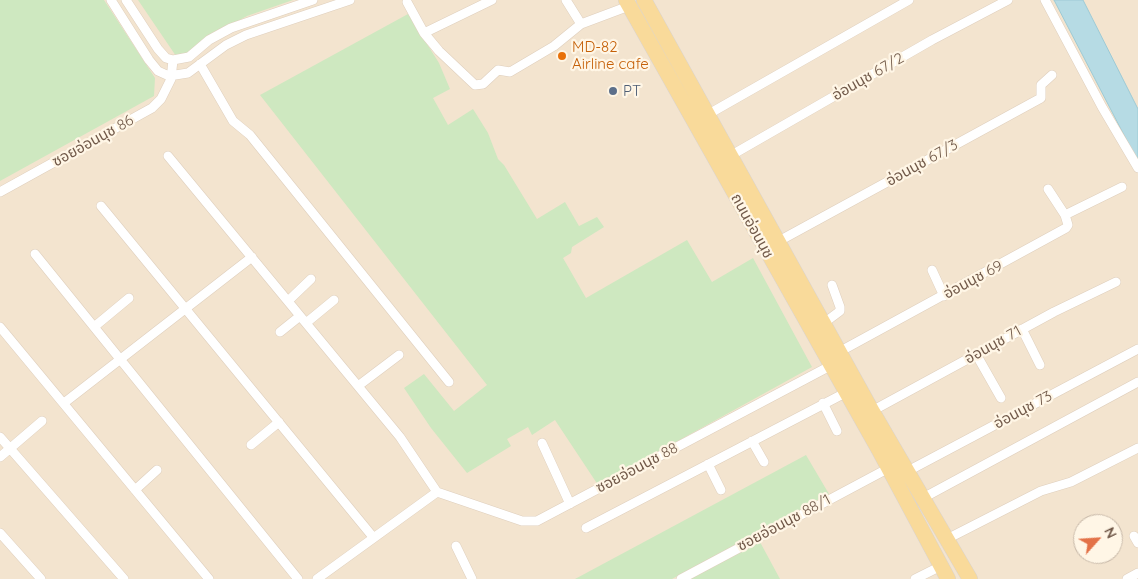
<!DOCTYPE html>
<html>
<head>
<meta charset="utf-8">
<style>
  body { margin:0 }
  #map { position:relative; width:1138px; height:579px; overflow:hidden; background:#fbf2e1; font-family:Quicksand,sans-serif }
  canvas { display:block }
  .north { position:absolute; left:1073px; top:514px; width:50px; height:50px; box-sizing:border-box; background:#fff6e6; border:1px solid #c6b7a7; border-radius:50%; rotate:64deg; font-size:14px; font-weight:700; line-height:20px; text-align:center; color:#715949 }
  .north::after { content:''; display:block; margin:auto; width:18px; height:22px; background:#e37248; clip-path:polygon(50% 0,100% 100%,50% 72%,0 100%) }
</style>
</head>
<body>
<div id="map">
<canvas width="1138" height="579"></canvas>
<div class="north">N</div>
</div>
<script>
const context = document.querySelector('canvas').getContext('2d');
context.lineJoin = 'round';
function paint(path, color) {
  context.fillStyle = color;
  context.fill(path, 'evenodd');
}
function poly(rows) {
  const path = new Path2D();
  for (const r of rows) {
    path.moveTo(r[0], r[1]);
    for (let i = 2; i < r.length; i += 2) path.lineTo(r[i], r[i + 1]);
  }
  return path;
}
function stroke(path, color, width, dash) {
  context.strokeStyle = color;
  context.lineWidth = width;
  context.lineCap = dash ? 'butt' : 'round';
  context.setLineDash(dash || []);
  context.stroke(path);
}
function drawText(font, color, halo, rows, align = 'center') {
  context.font = font + ' Quicksand,"Noto Sans Thai",sans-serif';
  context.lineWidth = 4.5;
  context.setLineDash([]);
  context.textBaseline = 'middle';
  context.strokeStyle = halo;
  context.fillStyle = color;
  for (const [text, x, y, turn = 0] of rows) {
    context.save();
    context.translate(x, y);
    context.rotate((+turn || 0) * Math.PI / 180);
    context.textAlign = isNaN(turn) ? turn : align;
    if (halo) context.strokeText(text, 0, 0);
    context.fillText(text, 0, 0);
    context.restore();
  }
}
paint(poly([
  [0,0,1138,0,1138,579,0,579],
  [1083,524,1113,524,1113,554,1083,554]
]), '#f3e4cf');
paint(poly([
  [0,0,104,0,155,78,154,96,0,181],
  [138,0,293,0,247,16,201,41,186,54,176,56],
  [408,14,439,63,450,89,433,98,448,125,473,109,488,133,498,159,504,165,537,219,565,202,579,226,597,217,604,227,572,247,571,253,563,258,586,298,687,240,712,282,753,258,812,367,598,485,555,420,532,435,528,427,507,439,511,446,467,473,431,428,404,388,424,374,454,411,487,385,260,95],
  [806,455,829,494,672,579,575,579],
  [760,542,780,579,690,579]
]), '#cee8c0');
const water = poly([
  [1054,0,1083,0,1138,109,1138,162,1054,0]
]);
paint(water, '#b6dbe4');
stroke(water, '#9dcad5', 1);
const minor = poly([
  [111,0,149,60,158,71,169,76,188,73,226,45,246,35,350,0],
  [126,0,158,49,166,58,173,60,189,57,209,40,231,28,313,0],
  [566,0,581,24,629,6],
  [1045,0,1102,107,1138,168],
  [407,2,424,33,439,51,475,85,483,84,498,70,510,72,554,46,581,24],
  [424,33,492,0],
  [200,64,233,121,250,135,449,382],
  [707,115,909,0],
  [168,156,400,437,437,492],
  [730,156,932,40,1008,0],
  [0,192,152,108,161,99,171,79,173,60],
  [101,206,373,537],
  [1065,215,1122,187],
  [779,241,1041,98,1041,85,1052,75],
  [35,254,298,579],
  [932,270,944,296],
  [288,301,311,279],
  [306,323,334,300],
  [824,323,840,311,840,307,832,285],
  [0,327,209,579],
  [94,327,129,298],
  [1022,329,1040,365],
  [280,332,300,316],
  [839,352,1066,228,1068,225,1065,215,1048,189],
  [976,354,1001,398],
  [358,386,399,355],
  [64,403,252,257],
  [823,403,837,431],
  [872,411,1054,312,1116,282],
  [0,437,124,579],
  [752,441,764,462],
  [542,443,570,504],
  [251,445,279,422],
  [0,457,42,421],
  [708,464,721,490],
  [908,471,1138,349],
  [135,490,157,470],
  [437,492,522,521,537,521,830,366],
  [923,498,1138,382],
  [586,528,845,393],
  [0,533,41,579],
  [1134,536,1138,543],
  [947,539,1041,491,1071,482,1138,448],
  [456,546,472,579],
  [317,579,437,492],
  [681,579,887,469],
  [915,579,941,566],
  [1127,579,1138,573]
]);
const primary = poly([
  [626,0,879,450,948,579],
  [644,0,872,411,970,579]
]);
stroke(minor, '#dfcfbd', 10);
stroke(primary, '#dad4d0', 16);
stroke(minor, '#fff', 9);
stroke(primary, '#f9da9a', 15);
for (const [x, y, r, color] of [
  [562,56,5,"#e8710a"],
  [613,91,5,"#5c6f8a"]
]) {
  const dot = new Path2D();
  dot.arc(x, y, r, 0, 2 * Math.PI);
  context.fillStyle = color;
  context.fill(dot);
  stroke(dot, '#fff6e6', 2);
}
drawText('15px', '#c56008', '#fff6e6', [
  ["MD-82",572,47],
  ["Airline cafe",572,64]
], 'left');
drawText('15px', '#715949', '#fff6e6', [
  ["อ่อนนุช 67/2",868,77,-30],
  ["ซอยอ่อนนุช 86",93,141,-29],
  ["อ่อนนุช 67/3",922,163,-29],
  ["ถนนอ่อนนุช",752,226,61],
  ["อ่อนนุช 69",973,280,-28],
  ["อ่อนนุช 71",993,345,-29],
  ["อ่อนนุช 73",1023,410,-28],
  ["ซอยอ่อนนุช 88",637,468,-28],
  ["ซอยอ่อนนุช 88/1",784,523,-28]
]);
drawText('15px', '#4e5e75', '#fff6e6', [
  ["PT",623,91]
], 'left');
</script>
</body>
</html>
